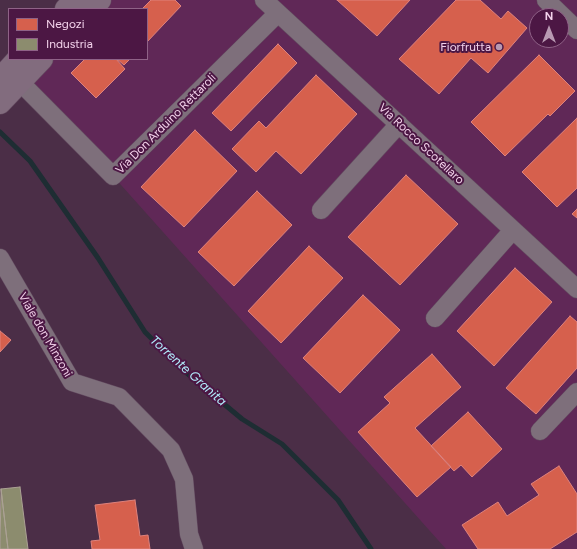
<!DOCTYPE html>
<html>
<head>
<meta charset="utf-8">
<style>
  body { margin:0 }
  #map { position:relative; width:577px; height:549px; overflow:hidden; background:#4b2e47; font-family:Figtree,sans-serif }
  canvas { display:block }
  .legend { position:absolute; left:8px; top:8px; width:140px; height:52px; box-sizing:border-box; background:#4c1744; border:1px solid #8f6287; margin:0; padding:5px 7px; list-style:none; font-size:12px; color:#f3d2eb }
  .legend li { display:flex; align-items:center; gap:8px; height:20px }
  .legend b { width:20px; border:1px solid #8f6287 }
  .north { position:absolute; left:529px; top:8px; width:40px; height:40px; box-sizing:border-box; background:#4c1744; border:1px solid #8f6287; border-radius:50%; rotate:0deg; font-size:11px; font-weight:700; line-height:16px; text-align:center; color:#f3d2eb }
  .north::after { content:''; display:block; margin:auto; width:14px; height:18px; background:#b899b2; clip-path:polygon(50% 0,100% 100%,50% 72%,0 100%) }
</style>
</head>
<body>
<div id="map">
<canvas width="577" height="549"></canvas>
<ul class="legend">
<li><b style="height:11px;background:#d6604d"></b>Negozi</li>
<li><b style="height:11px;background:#8c8c6e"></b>Industria</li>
</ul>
<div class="north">N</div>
</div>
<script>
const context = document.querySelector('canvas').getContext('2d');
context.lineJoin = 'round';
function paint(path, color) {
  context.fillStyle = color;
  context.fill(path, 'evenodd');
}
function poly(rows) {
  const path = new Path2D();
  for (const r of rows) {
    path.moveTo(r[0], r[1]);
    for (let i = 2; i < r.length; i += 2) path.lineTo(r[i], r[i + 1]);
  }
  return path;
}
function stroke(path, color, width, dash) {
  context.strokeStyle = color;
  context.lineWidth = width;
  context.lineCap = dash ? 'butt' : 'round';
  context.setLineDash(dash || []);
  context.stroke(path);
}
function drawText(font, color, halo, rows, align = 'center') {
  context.font = font + ' Figtree,sans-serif';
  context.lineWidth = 4;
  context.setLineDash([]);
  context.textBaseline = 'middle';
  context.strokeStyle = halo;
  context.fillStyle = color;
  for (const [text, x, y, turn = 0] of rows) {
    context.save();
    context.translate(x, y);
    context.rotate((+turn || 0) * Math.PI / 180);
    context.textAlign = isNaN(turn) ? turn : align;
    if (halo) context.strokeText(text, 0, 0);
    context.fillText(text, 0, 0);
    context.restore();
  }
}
paint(poly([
  [100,0,577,0,577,549,446,549,113,176,20,82,42,59,147,59,147,9,91,9],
  [537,16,561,16,561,40,537,40]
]), '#602857');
const shops = poly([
  [151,0,175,0,181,6,147,42,147,9,142,9,151,0],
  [337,0,410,0,377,36,337,0],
  [456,0,480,0,501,19,508,11,527,28,488,73,471,58,439,94,399,59,456,0],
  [278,44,297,63,231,131,212,113,278,44],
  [539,55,575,91,550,116,548,114,505,156,471,122,539,55],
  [85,59,116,59,125,69,96,98,71,73,85,59],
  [117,59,130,59,124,65,117,59],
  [316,75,357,114,301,174,276,151,256,172,232,149,259,121,266,128,316,75],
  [577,118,577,188,557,207,522,172,577,118],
  [195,130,237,171,184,227,141,187,195,130],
  [406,175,458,224,400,285,348,237,406,175],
  [257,191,292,225,234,286,198,252,257,191],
  [577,209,577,218,572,214,577,209],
  [309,246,343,278,281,343,248,311,309,246],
  [515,268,552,302,494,366,457,331,515,268],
  [363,295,400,330,340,393,303,358,363,295],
  [570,316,577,322,577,368,536,414,506,388,570,316],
  [0,331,11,340,0,352,0,331],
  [432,354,461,387,415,428,451,467,417,497,358,432,390,403,384,397,432,354],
  [468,412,502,449,472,477,461,465,454,471,431,446,468,412],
  [559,466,577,494,577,532,550,549,478,549,462,525,498,502,507,516,539,495,531,484,559,466],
  [135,500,140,536,148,535,150,549,92,549,91,541,100,540,95,505,135,500]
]);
paint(shops, '#d6604d');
stroke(shops, '#df827c', 1);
const industry = poly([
  [20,487,28,549,8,549,1,489,20,487],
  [1,489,8,549,0,549,1,489]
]);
paint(industry, '#8c8c6e');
stroke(industry, '#aba194', 1);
stroke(poly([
  [0,132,30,161,98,258,145,332,182,369,242,419,282,444,338,500,371,549]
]), '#1e2d33', 5);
const minor = poly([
  [264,0,577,289],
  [546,0,577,30],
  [20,82,113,176,278,13],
  [321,210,399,124],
  [0,258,72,382,119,397,171,450,184,479,189,534,194,549],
  [435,318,513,230],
  [540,431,577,392]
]);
const major = poly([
  [66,9,75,0],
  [91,9,100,0],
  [0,79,18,59],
  [0,103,42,59]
]);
stroke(minor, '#634b60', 19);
stroke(major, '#634b60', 23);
stroke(minor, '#7e6f7b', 18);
stroke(major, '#826c7e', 22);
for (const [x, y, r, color] of [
  [499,47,4,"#b899b2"]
]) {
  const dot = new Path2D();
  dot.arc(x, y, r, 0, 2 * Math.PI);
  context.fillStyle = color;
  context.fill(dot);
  stroke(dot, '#4c1744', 1.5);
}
drawText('12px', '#f3d2eb', '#4c1744', [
  ["Fiorfrutta",491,47]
], 'right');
drawText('12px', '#f3d2eb', '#4c1744', [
  ["Via Don Arduino Rettaroli",166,124,-45],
  ["Via Rocco Scotellaro",421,144,43],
  ["Viale don Minzoni",45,335,60]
]);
drawText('italic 13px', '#b1eefc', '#4c1744', [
  ["Torrente Granita",188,371,42]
]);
</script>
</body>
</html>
